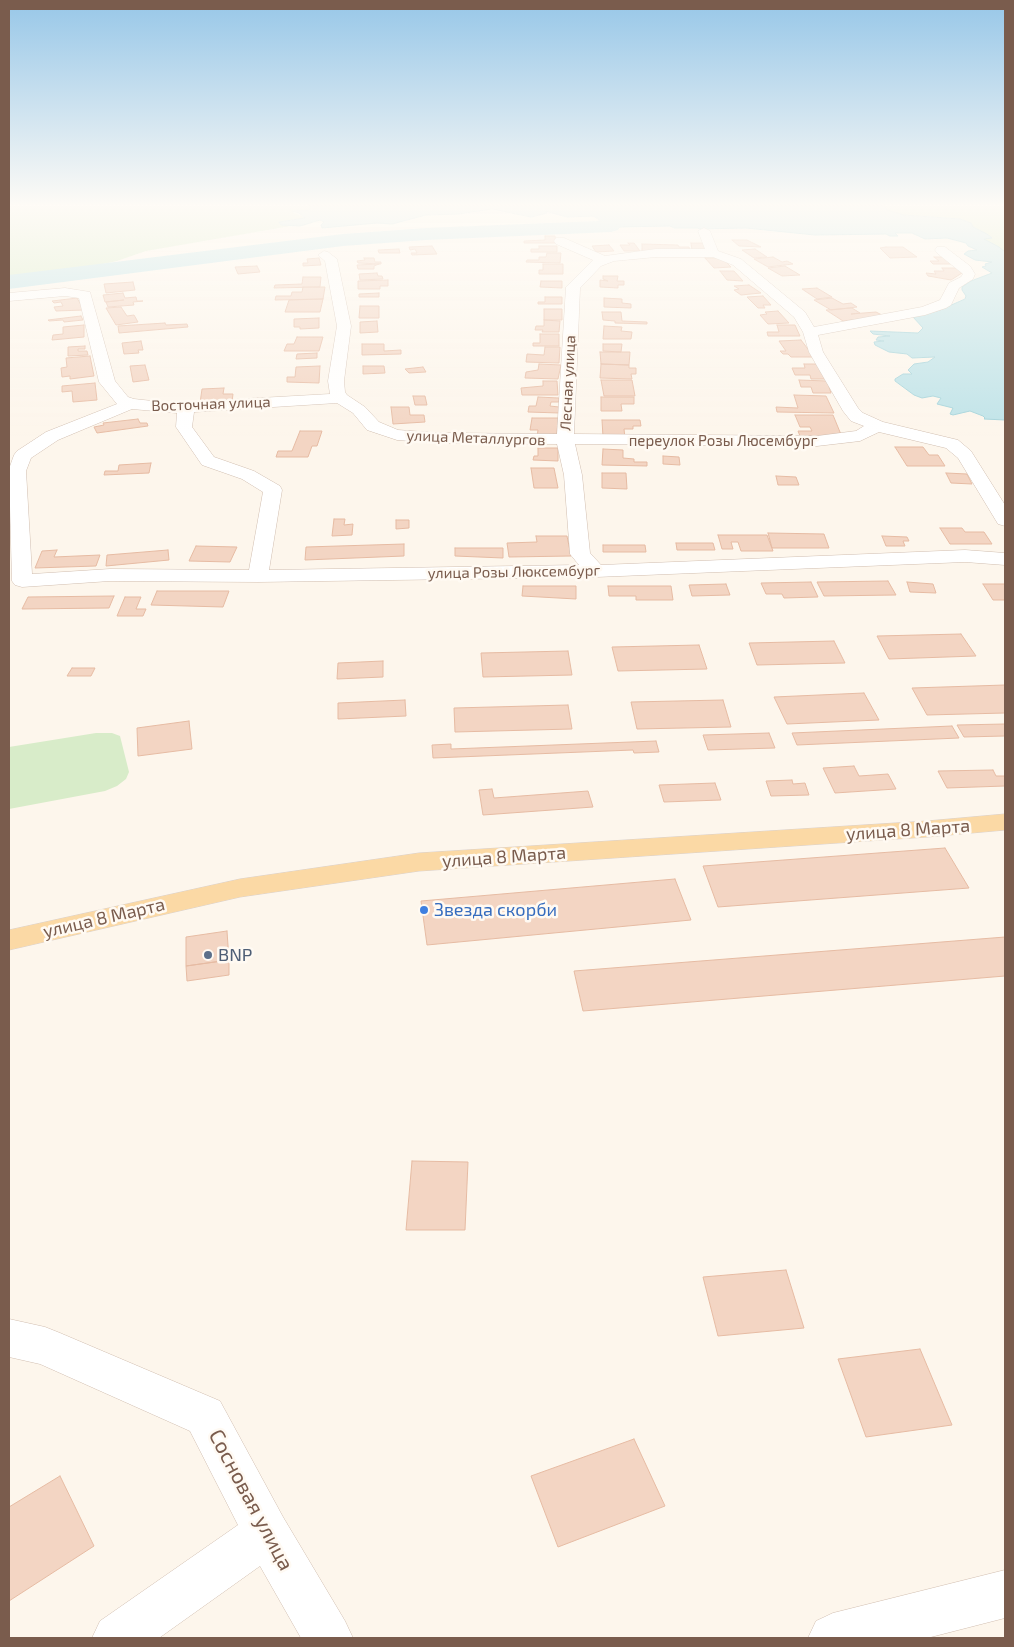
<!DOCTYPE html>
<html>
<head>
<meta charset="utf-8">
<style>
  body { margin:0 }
  #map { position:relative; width:1014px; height:1647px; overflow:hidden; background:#fdf6ec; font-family:"Exo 2",sans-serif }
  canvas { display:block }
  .frame { position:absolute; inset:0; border:10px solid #7a5c4d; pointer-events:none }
</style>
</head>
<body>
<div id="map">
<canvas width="1014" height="1647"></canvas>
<div class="frame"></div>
</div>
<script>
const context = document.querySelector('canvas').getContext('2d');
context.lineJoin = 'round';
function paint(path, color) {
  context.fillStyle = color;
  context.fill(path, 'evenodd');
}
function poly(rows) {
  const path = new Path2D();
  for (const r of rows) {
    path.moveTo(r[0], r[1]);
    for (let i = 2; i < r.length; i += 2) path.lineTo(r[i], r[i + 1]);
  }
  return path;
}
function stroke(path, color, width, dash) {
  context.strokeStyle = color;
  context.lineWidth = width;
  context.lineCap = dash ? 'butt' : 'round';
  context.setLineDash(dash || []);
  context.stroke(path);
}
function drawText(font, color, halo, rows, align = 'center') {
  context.font = font + ' "Exo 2",sans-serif';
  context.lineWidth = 5;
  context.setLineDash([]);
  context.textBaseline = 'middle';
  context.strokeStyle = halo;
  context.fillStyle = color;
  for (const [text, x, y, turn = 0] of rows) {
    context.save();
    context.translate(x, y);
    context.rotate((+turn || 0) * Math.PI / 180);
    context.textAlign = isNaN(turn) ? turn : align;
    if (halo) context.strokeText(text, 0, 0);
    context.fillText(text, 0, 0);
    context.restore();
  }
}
paint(poly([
  [9,206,310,206,311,207,310,210,293,212,306,218,279,222,281,225,291,226,146,251,117,261,9,284],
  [885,206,1005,206,1005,252,983,239,991,237,973,227,971,223,960,219,904,215,887,210],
  [96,733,112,733,120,736,129,772,126,779,117,786,105,791,9,809,9,747]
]), '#d8ecc9');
const water = poly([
  [310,206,885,206,887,210,904,215,960,219,971,223,973,227,987,234,992,238,984,239,999,247,1005,252,1005,420,984,419,985,418,983,416,970,411,953,415,950,414,953,408,937,404,941,398,933,396,922,398,914,395,895,381,895,379,903,374,912,374,908,370,914,364,928,362,935,357,912,358,907,354,889,352,875,345,874,342,884,341,876,340,878,337,890,336,873,334,870,331,918,333,923,328,913,317,940,310,965,299,966,296,962,290,962,287,971,281,992,273,982,267,986,266,985,264,992,262,975,260,964,254,968,251,977,250,968,246,966,243,947,238,925,239,912,233,895,233,898,236,890,236,886,234,815,235,746,228,699,229,698,228,674,228,670,226,618,227,598,230,596,225,600,220,593,216,567,217,545,211,547,213,531,217,492,209,459,214,426,215,392,224,377,223,322,228,321,225,324,222,320,220,300,226,281,225,279,222,305,218,299,213,291,211,310,210,310,206]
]);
paint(water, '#bfe3e8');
stroke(water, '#a5d3da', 1);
paint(poly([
  [608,206,641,206,639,210,617,215,622,221,621,226,618,230,611,232,426,240,343,246,9,289,9,275,343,234,426,228,599,221,595,216,596,212,599,208,608,206]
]), '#bfe3e8');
const building = poly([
  [545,236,555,236,556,243,524,243,524,241,545,240,545,236],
  [732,240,747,240,761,247,739,246,732,240],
  [628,243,634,243,640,251,624,251,620,245,630,245,628,243],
  [691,243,705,243,706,250,692,250,691,243],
  [642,244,678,245,679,247,689,247,690,251,642,251,642,244],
  [609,245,614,251,596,252,592,246,609,245],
  [432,246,437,254,412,255,411,253,417,253,415,249,410,250,409,247,432,246],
  [539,246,557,246,557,252,531,252,531,249,539,249,539,246],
  [886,247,903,247,917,257,890,258,880,248,886,247],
  [399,249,400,253,379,253,378,250,399,249],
  [755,249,767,257,754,258,742,250,755,249],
  [547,253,561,253,560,263,526,262,527,260,539,260,539,257,546,257,547,253],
  [773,257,782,262,787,261,793,264,768,267,754,259,773,257],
  [934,257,947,257,956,264,933,264,930,261,939,261,934,257],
  [319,258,321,265,303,266,303,263,308,263,307,259,319,258],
  [364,258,374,258,375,262,381,262,381,264,358,263,357,261,365,260,364,258],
  [705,258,722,258,731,267,714,268,705,258],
  [379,264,374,266,374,269,358,269,357,265,379,264],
  [543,264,563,264,563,274,539,274,539,270,543,270,543,264],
  [257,266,260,272,238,274,235,267,257,266],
  [785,266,800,275,782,276,768,268,785,266],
  [942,268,958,268,962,273,951,280,928,276,926,273,936,274,934,271,944,271,942,268],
  [720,271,734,271,743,281,727,280,720,271],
  [377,273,378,276,382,276,383,279,360,280,359,274,377,273],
  [603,276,618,276,617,281,624,281,624,285,618,285,618,288,600,287,600,280,608,281,603,279,603,276],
  [303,277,321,277,320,287,274,288,275,285,302,284,303,277],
  [388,280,388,286,380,286,380,289,358,289,358,281,388,280],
  [541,281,562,281,562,288,540,287,541,281],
  [133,282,135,290,106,293,104,284,133,282],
  [749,285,761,293,741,295,734,290,739,289,734,286,749,285],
  [303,287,325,287,323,299,275,300,276,296,291,296,292,292,302,292,303,287],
  [817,288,832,297,817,299,802,289,817,288],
  [123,293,125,298,136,297,137,301,143,301,133,302,134,305,108,307,106,302,124,300,105,302,103,295,123,293],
  [379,293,379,297,359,297,359,294,379,293],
  [763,296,771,305,763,305,765,308,758,308,747,297,763,296],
  [545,297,562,297,562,304,538,304,538,302,545,302,545,297],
  [77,298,84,310,56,311,54,307,63,306,61,302,54,303,52,301,77,298],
  [604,298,622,299,622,303,631,304,631,308,604,307,604,298],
  [832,298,843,304,851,303,857,307,831,310,814,300,832,298],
  [323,299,320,312,285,312,289,300,323,299],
  [360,306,379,306,379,318,359,318,360,306],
  [121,307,127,316,134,315,138,322,116,325,106,308,121,307],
  [852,308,860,313,851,314,876,312,884,316,843,321,826,310,852,308],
  [544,309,562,309,562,320,544,320,544,309],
  [778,311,789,323,768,324,760,315,767,314,765,312,778,311],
  [602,312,621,312,622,321,647,322,647,324,615,323,615,321,603,320,602,312],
  [81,316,83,320,64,322,63,320,49,321,48,320,81,316],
  [319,318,319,328,300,329,300,327,294,327,294,319,319,318],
  [544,320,560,321,559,332,542,332,543,330,535,330,536,326,544,326,544,320],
  [377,321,378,332,360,333,360,322,377,321],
  [165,323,166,325,187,324,188,327,119,333,118,326,165,323],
  [84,325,84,337,52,340,53,335,63,334,63,327,84,325],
  [777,325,795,325,800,336,768,336,767,332,779,332,777,325],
  [604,326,622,327,621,331,632,332,631,339,603,339,604,326],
  [540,334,559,334,559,346,533,346,533,343,540,343,540,334],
  [297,337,323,337,319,351,284,351,287,344,294,344,297,337],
  [801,340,814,357,791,357,788,354,783,354,780,351,786,351,779,341,801,340],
  [141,341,143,350,138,350,139,353,124,354,122,343,141,341],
  [362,344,384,344,384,351,401,350,401,354,362,355,362,344],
  [603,344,622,344,621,352,603,351,603,344],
  [85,346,85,349,78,349,78,351,87,351,88,355,68,356,68,347,85,346],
  [545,347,560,347,559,363,526,362,527,354,544,355,545,347],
  [600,352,630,352,629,365,601,364,600,352],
  [317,353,317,358,296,359,297,354,317,353],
  [90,356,94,376,70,379,70,376,62,377,61,368,67,367,66,358,90,356],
  [539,364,561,365,558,379,525,378,526,372,538,370,539,364],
  [601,364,629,365,629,368,636,368,636,374,631,374,632,379,600,378,601,364],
  [804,364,820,364,827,379,811,379,810,375,795,375,792,368,805,368,804,364],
  [145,365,149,380,133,382,130,366,145,365],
  [320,366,319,383,287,382,287,377,295,377,296,367,320,366],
  [363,366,384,366,385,373,363,374,363,366],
  [423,367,426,372,409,373,405,369,423,367],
  [601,380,632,380,635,396,604,396,601,380],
  [799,380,827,381,831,393,813,393,811,387,801,387,799,380],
  [543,381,557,381,558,395,522,395,521,388,543,386,543,381],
  [95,383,97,400,73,402,72,391,62,392,62,386,95,383],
  [224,388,223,394,233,394,232,402,200,403,202,389,224,388],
  [794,395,826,396,834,413,777,412,776,407,798,408,794,395],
  [413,396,425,396,427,405,415,405,413,396],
  [538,397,559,398,559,402,551,402,550,406,559,407,559,413,528,412,529,406,536,406,538,397],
  [601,397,634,397,634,404,621,404,622,411,601,411,601,397],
  [391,407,409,407,410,415,424,415,425,422,393,424,391,407],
  [795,415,833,415,842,437,800,436,798,431,812,431,810,427,800,427,795,415],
  [532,418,558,418,557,437,537,437,538,430,530,430,532,418],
  [138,419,140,423,147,423,148,426,97,433,94,427,104,425,103,423,138,419],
  [602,420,640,420,641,426,633,426,633,429,624,429,625,438,603,437,602,420],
  [300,431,322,431,317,446,312,446,308,457,276,457,278,451,292,451,300,431],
  [895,447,923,447,929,455,938,455,945,466,907,466,895,447],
  [538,448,558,448,558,461,533,460,534,456,538,456,538,448],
  [603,449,623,450,623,458,634,459,634,462,647,462,647,466,602,465,603,449],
  [663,456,679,457,680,465,663,464,663,456],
  [151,463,149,473,104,475,105,471,118,471,119,465,151,463],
  [531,468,554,468,558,488,534,488,531,468],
  [602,473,626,473,627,489,602,488,602,473],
  [946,473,967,474,972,484,951,483,946,473],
  [776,476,796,477,799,485,778,485,776,476],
  [334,519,345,519,344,525,353,524,352,535,332,536,334,519],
  [396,520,409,520,409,528,396,529,396,520],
  [940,528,962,528,965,532,984,532,992,544,950,544,940,528],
  [768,533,824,534,829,548,772,548,768,533],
  [718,535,767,535,773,551,741,551,738,542,731,542,733,549,722,549,718,535],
  [536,536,567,536,571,556,509,557,507,543,537,542,536,536],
  [882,536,907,537,909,541,903,541,905,546,886,546,882,536],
  [676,543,713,543,715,550,677,550,676,543],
  [404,544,404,556,305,560,306,547,404,544],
  [603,545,645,545,646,552,603,552,603,545],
  [196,546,237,547,230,562,189,561,196,546],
  [455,548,503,548,503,558,455,556,455,548],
  [57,550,54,557,100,555,96,566,35,568,42,551,57,550],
  [168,550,169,560,106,566,107,555,168,550],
  [888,581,896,595,824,596,817,582,888,581],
  [811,582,818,597,784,598,782,594,766,594,761,583,811,582],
  [907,582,933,584,936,593,910,592,907,582],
  [726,584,730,595,692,596,689,585,726,584],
  [983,584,1005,584,1005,600,993,600,983,584],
  [523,586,576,586,576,599,522,596,523,586],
  [608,586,671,586,673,600,636,600,636,596,609,596,608,586],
  [157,591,229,591,223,607,151,605,157,591],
  [114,596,109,608,22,609,28,597,114,596],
  [125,597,141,597,136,609,146,609,143,616,117,616,125,597],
  [961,634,976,656,889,659,877,636,961,634],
  [834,641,845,663,757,665,749,643,834,641],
  [699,645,707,669,618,671,612,647,699,645],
  [568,651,572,675,483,677,481,653,568,651],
  [383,661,383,677,337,679,338,663,383,661],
  [72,668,95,668,91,676,67,676,72,668],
  [1005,685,1005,713,927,715,912,688,1005,685],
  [864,693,879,720,787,724,774,697,864,693],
  [405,700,406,716,338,719,338,703,405,700],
  [723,700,731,727,637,729,631,702,723,700],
  [568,705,572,729,455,732,454,708,568,705],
  [189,721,192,749,138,756,137,728,189,721],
  [1005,724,1005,736,964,737,957,725,1005,724],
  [952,726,959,738,797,745,792,733,952,726],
  [769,733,775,748,708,750,703,735,769,733],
  [656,741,659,752,634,753,633,750,433,758,432,745,451,744,451,749,656,741],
  [854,766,859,776,888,774,896,789,835,793,823,768,854,766],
  [993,770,996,776,1005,776,1005,786,947,788,938,771,993,770],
  [792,780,793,784,805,783,809,795,771,796,766,781,792,780],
  [715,783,721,800,664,802,659,785,715,783],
  [492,789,494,798,588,791,593,807,483,815,479,790,492,789],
  [945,848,969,888,718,907,703,866,945,848],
  [675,879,691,920,427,945,421,901,675,879],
  [227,931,229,960,186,966,186,937,227,931],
  [1005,937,1005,976,583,1011,574,971,1005,937],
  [229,960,229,975,187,981,186,966,229,960],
  [412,1161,468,1162,465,1230,406,1230,412,1161],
  [786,1270,804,1328,718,1336,703,1277,786,1270],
  [920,1349,952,1425,866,1437,838,1359,920,1349],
  [634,1439,665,1506,558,1547,531,1476,634,1439],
  [60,1476,94,1546,9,1601,9,1507,60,1476]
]);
paint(building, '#f3d5c3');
stroke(building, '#e6bba3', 1);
const street = poly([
  [704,228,710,231,718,251,741,259,805,312,814,327,922,307,940,300,949,283,961,277,963,274,937,253,935,250,937,247,945,247,970,266,975,274,973,279,959,288,951,305,946,308,925,315,818,335,823,352,858,408,863,413,883,422,958,440,971,451,1005,505,1005,526,998,524,958,458,946,448,879,432,860,441,817,446,575,444,582,475,590,553,601,565,965,550,1005,553,1005,565,965,562,596,577,258,582,110,581,22,587,15,585,12,581,9,469,14,455,17,451,46,432,117,404,99,382,79,298,65,296,9,301,9,293,65,288,90,292,115,381,128,397,134,399,171,403,330,394,328,381,337,326,325,261,318,255,324,251,328,252,337,259,351,326,344,381,345,392,347,395,365,407,379,422,398,430,437,433,557,434,566,287,593,260,556,244,554,241,556,238,564,238,605,256,656,249,705,249,698,231,704,228],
  [656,257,713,257,733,265,794,317,803,332,809,352,843,411,851,421,864,426,856,431,817,436,574,434,580,288,601,266,614,261,656,257],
  [337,403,353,413,367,430,397,440,437,443,557,444,564,475,570,554,579,565,269,570,282,490,280,486,254,471,214,457,192,427,194,412,337,403],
  [132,409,177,413,176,427,202,465,242,479,263,492,249,570,110,569,32,574,26,471,31,458,58,440,132,409],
  [9,1319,45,1327,60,1333,220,1401,283,1517,345,1621,353,1638,301,1638,260,1566,159,1638,92,1638,100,1621,238,1525,190,1431,40,1364,9,1357,9,1319],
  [1005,1570,1005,1618,927,1638,808,1638,816,1621,833,1613,1005,1570]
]);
const primary = poly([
  [1005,814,1005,830,927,837,419,871,240,897,9,950,9,930,240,879,419,853,927,821,1005,814]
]);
stroke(street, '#d1beb0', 1);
stroke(primary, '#dad1cd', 1);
paint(street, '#fff');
paint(primary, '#fbd9a5');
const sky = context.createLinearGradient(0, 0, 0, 436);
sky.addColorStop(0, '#97c7e8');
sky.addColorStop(0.47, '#fefbf6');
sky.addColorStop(1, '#fefbf600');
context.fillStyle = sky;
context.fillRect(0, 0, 1014, 436);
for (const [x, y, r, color] of [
  [424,910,5,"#3f7fe0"],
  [208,955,5,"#5c6f8a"]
]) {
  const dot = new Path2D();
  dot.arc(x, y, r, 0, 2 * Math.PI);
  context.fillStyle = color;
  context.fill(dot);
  stroke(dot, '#fffaf3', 2);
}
drawText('15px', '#7a5c4d', '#fffaf3', [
  ["Лесная улица",568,383,-87],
  ["Восточная улица",211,404,-2],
  ["улица Металлургов",476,438,2],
  ["переулок Розы Люсембург",723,441],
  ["улица Розы Люксембург",514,572,-1]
]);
drawText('18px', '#7a5c4d', '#fffaf3', [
  ["улица 8 Марта",908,830,-4],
  ["улица 8 Марта",504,857,-4],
  ["улица 8 Марта",104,918,-13]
]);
drawText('18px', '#366cbe', '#fffaf3', [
  ["Звезда скорби",434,910]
], 'left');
drawText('18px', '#4e5e75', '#fffaf3', [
  ["BNP",218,955]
], 'left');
drawText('21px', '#7a5c4d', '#fffaf3', [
  ["Сосновая улица",251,1500,62]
]);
</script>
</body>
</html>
